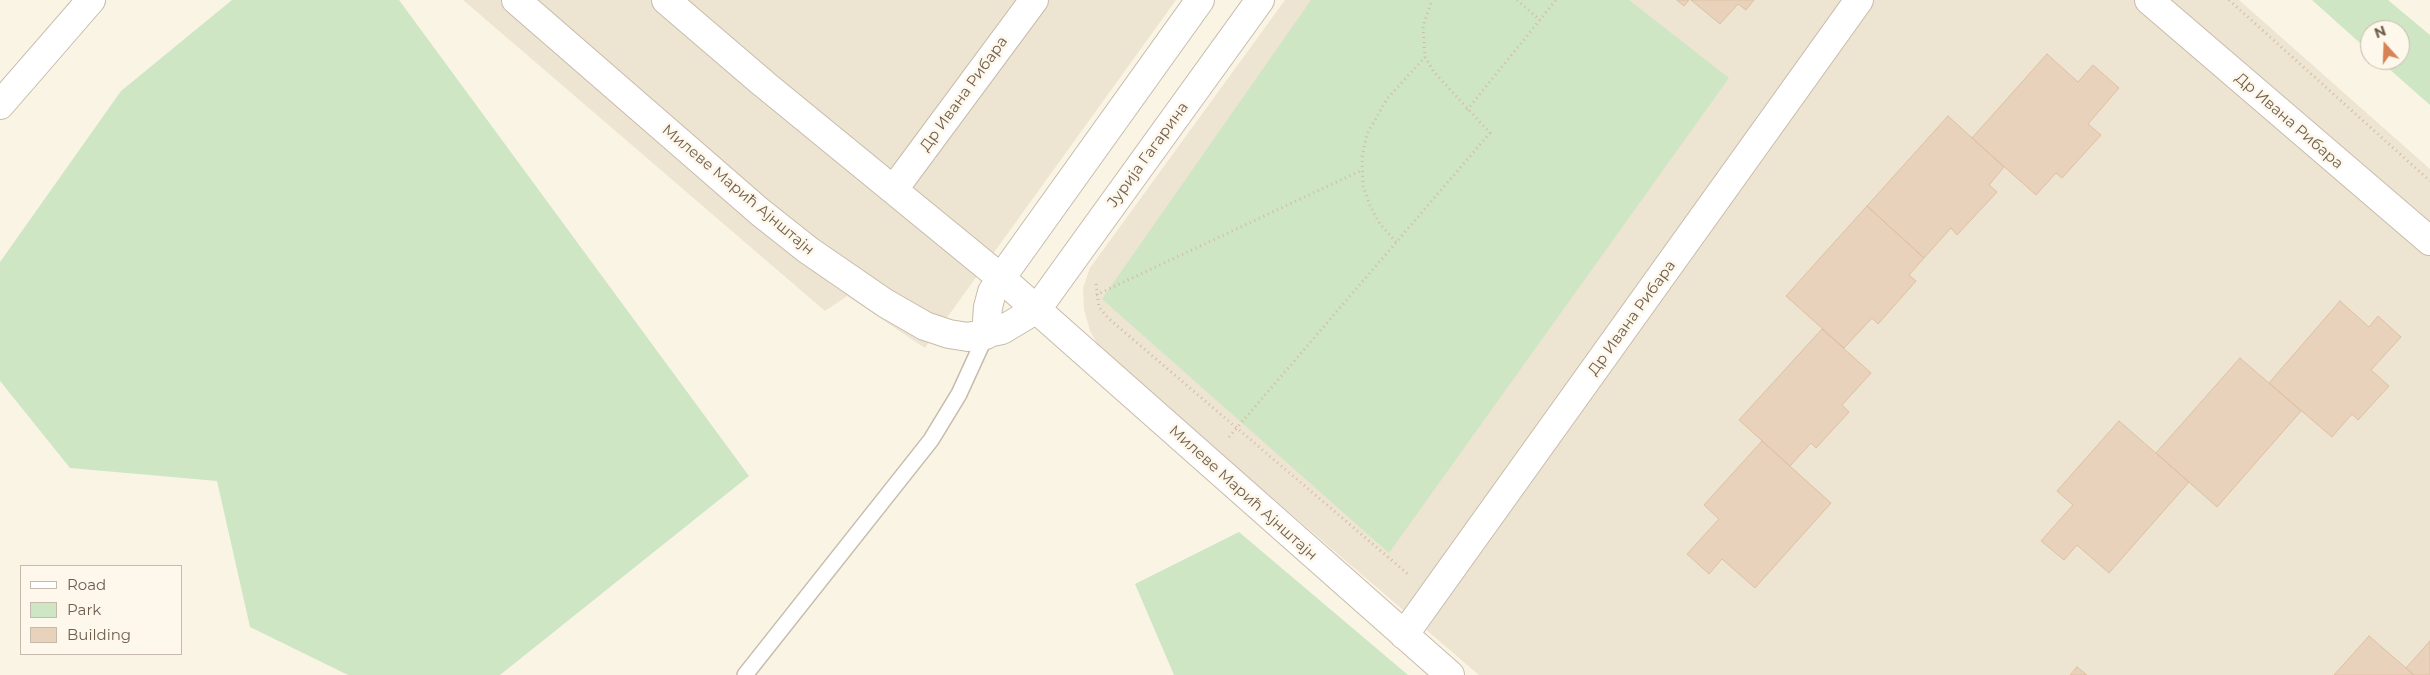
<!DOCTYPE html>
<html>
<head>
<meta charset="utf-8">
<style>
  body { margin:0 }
  #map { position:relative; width:2430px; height:675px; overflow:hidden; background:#faf4e5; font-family:Montserrat,sans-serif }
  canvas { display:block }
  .legend { position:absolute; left:20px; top:565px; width:162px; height:90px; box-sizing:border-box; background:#fdf8eb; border:1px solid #c5baac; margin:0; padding:6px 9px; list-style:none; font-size:15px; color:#705e4d }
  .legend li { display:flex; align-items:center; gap:10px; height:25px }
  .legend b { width:25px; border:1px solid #c5baac }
  .north { position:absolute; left:2360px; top:20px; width:50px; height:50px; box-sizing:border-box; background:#fdf8eb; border:1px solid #c5baac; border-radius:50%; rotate:340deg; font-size:14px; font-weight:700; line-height:20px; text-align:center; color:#705e4d }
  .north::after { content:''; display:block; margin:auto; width:18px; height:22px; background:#d88356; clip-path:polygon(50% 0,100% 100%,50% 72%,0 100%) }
</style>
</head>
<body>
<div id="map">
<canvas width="2430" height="675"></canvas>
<ul class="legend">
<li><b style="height:6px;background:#fff"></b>Road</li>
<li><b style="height:14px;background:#cfe6c5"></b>Park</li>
<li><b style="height:14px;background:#e8d2bb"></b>Building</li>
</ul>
<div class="north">N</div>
</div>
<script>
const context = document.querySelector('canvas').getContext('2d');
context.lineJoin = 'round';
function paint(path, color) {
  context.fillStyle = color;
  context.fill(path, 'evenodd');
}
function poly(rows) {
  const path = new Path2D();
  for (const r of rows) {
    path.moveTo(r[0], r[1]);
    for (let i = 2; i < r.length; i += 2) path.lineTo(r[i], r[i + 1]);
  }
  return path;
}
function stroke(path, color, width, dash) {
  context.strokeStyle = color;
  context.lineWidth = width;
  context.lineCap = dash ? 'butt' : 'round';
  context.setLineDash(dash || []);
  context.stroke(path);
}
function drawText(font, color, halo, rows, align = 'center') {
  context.font = font + ' Montserrat,sans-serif';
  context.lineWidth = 5;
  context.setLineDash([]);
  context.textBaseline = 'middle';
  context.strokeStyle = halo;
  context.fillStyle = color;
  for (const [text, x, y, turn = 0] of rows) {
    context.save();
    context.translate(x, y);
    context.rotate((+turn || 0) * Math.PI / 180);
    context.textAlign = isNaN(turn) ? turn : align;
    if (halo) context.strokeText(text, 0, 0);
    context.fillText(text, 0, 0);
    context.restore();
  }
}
paint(poly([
  [463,0,1176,0,925,348,847,296,825,311],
  [1285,0,2239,0,2430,169,2430,675,1479,675,1103,353,1090,331,1084,309,1083,288,1090,268]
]), '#eee4d2');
paint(poly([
  [232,0,399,0,749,476,500,675,348,675,250,627,217,481,70,468,0,381,0,262,121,91],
  [1311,0,1629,0,1729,78,1389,553,1102,299],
  [2312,0,2388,0,2430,35,2430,105,2379,60,2400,60,2400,30,2370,30,2370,52],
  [1239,532,1408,675,1174,675,1135,584]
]), '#cfe6c5');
const building = poly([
  [1677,0,1689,0,1684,6,1677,0],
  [1691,0,1754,0,1746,10,1738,4,1720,24,1691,0],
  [2047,54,2078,82,2093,65,2119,88,2088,124,2101,135,2062,178,2056,173,2036,195,1972,138,2047,54],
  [1948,116,2004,167,1989,185,1997,192,1957,235,1951,228,1924,258,1867,206,1948,116],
  [1867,206,1924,258,1909,275,1916,281,1878,324,1872,318,1844,348,1786,296,1867,206],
  [2340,301,2369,327,2378,316,2401,337,2371,370,2389,386,2358,420,2352,414,2332,437,2269,383,2340,301],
  [1822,329,1871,373,1842,405,1849,412,1816,448,1811,443,1790,466,1739,420,1822,329],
  [2240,358,2301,411,2217,507,2156,453,2240,358],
  [2119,421,2189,482,2109,573,2077,545,2064,560,2041,541,2073,505,2057,491,2119,421],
  [1762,441,1831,503,1755,588,1722,559,1709,574,1687,554,1719,519,1704,505,1762,441],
  [2369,636,2406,668,2414,675,2334,675,2369,636],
  [2430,641,2430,675,2414,675,2406,668,2430,641],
  [2077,667,2087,675,2070,675,2077,667]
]);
paint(building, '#e8d2bb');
stroke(building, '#dec0a2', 1);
const service = poly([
  [745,675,931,440,959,394,986,335]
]);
const minor = poly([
  [516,0,760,212,808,250,885,303,925,326,949,334,968,337,1002,330,1037,309,1260,0],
  [666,0,764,84,1001,278,1450,675],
  [2149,0,2430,241],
  [0,105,91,0],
  [894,189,1034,0],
  [986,335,988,307,992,292,1001,278,1200,0],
  [1404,635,1859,0]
]);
stroke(service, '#c8bbab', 18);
stroke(minor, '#c8bbab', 30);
stroke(poly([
  [1517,0,1540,20],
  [2229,0,2430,181],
  [1467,110,1556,0],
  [1396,242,1380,224,1371,208,1363,186,1362,157,1367,134,1387,99,1425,57],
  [1096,284,1099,307,1108,318,1409,575],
  [1096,295,1362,170],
  [1229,437,1490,133,1434,72,1425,57,1423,26,1432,0]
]), '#d1bba3', 3, [1, 4]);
stroke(service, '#fff', 15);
stroke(minor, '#fff', 28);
drawText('15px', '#705e4d', '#fdf8eb', [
  ["Др Ивана Рибара",964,94,-54],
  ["Др Ивана Рибара",2289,121,41],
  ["Јурија Гагарина",1148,155,-54],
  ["Милеве Марић Ајнштајн",738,190,40],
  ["Др Ивана Рибара",1632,318,-54],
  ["Милеве Марић Ајнштајн",1243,493,42]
]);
</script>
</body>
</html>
